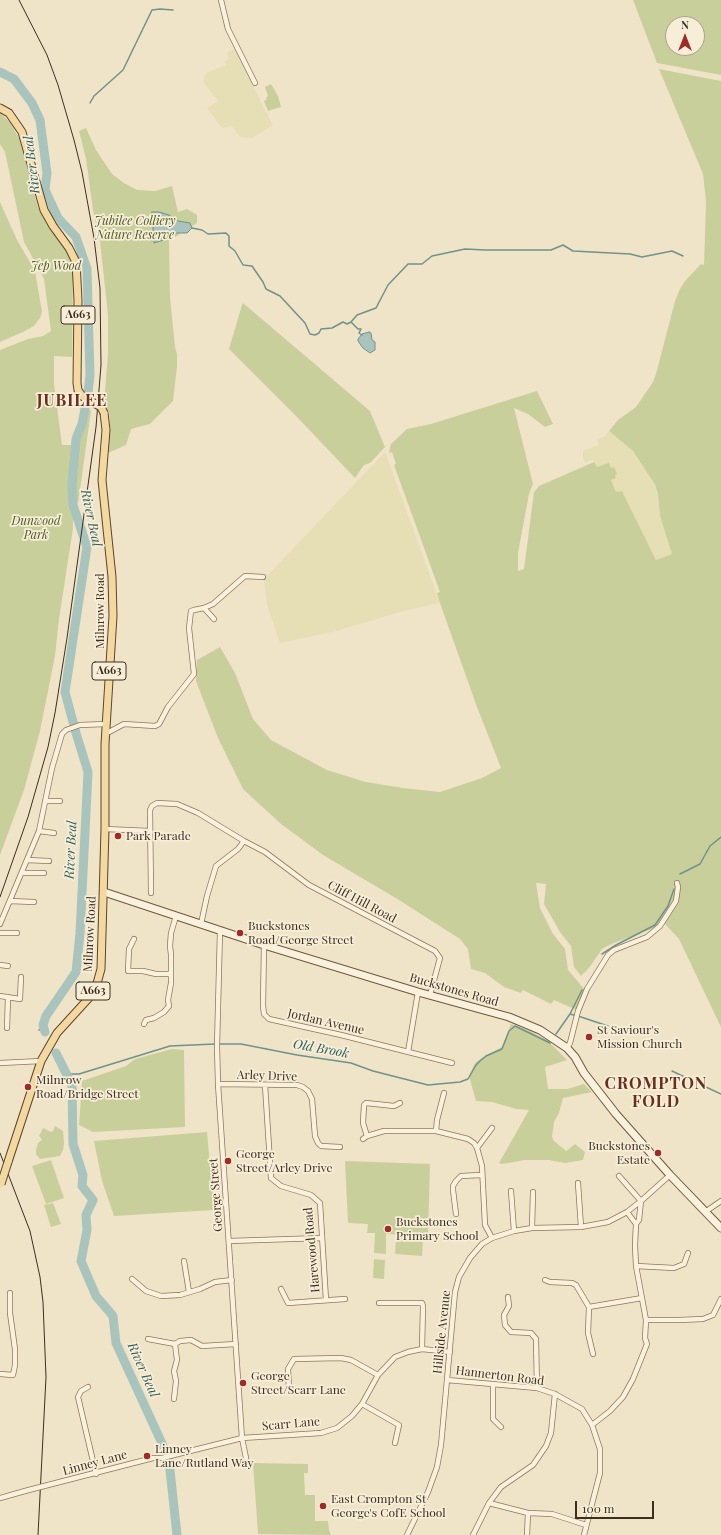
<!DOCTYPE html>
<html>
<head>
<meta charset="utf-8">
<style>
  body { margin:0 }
  #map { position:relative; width:721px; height:1535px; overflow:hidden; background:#f0e4c8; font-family:"Playfair Display",serif }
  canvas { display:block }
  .north { position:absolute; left:665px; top:16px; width:40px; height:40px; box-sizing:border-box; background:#f7eed8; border:1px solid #ada18e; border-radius:50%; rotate:0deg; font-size:11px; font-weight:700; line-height:16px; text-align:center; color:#3d2e20 }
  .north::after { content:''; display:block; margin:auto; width:14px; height:18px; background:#9e2a2b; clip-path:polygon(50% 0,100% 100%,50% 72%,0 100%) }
  .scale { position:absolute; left:575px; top:1501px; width:79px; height:18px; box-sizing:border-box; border:2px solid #3d2e20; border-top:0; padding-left:5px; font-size:12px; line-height:14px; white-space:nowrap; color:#3d2e20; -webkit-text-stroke:3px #f7eed8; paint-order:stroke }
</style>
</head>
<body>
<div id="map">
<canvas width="721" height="1535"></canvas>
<div class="north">N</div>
<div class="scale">100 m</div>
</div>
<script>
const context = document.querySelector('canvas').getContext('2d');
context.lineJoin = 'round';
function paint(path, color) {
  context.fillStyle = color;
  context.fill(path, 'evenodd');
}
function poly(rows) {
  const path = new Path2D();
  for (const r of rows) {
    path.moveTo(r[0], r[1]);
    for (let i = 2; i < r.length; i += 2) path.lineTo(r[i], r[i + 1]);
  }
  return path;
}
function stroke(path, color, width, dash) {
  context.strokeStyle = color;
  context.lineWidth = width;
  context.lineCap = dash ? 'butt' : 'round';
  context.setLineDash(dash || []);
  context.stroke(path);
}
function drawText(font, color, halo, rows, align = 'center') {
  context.font = font + ' "Playfair Display",serif';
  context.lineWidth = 3.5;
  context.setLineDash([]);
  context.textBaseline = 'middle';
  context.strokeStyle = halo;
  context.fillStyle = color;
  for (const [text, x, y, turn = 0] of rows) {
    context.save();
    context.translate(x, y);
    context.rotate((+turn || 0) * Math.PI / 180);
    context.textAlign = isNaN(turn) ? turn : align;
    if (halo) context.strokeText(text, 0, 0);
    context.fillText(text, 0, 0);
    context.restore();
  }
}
paint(poly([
  [236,49,263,106,273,125,252,138,240,137,232,126,222,128,207,108,218,101,203,82,206,73,226,65,225,61,229,59,227,52],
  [609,431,633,451,654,485,658,494,660,516,673,554,656,560,622,491,616,492,597,468,593,459,585,463,583,457,583,451,599,445,597,440,605,436],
  [385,452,440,603,403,611,336,631,280,643,267,604,264,579]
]), '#e6deb5');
paint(poly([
  [633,0,721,0,721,75,657,63],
  [673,24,697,24,697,48,673,48],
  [659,69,721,81,721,1027,679,939,665,924,611,944,602,949,589,968,581,976,574,967,571,946,560,932,544,904,546,884,536,883,540,908,553,934,565,949,568,970,585,990,577,1010,554,1000,551,1004,523,990,521,993,504,987,485,973,471,969,468,949,460,939,399,900,323,855,281,824,243,789,218,738,196,681,197,660,220,647,235,673,253,719,271,740,327,770,366,782,403,788,440,792,482,778,501,768,477,707,440,603,437,593,440,592,394,465,396,464,392,452,389,453,391,444,407,429,431,424,537,391,553,424,545,427,528,414,514,408,533,484,529,494,518,553,518,571,524,569,534,492,539,486,594,462,597,467,609,463,611,468,614,467,617,474,615,475,616,478,611,480,616,492,622,491,656,560,672,554,660,516,658,494,655,485,633,451,609,431,618,420,636,407,653,382,656,374,675,301,680,289,685,281,701,264,704,265,706,202,703,174],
  [271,84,278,96,281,107,268,111,264,101,267,99,266,98,268,96,265,87],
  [0,113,10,122,19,138,38,207,56,237,73,260,72,357,54,356,54,384,62,445,73,445,69,490,73,519,73,528,59,619,55,656,40,731,24,790,0,855,0,350,28,339,43,336,51,331,44,279,24,242,5,152,0,144],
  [86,128,96,150,112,174,124,183,137,190,155,191,172,186,178,212,187,209,197,215,197,223,169,241,170,297,175,347,177,354,177,367,173,401,150,424,131,429,126,445,108,453,110,427,109,412,104,403,108,354,108,315,100,241,93,210,86,159,79,131],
  [0,202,17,240,35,271,42,312,40,318,34,326,25,331,0,342],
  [243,303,370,411,385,447,370,463,364,465,355,478,298,418,229,349,242,305],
  [89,409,91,411,78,504,73,488,79,439,85,428],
  [511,1024,530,1031,548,1041,567,1060,545,1067,548,1089,567,1089,584,1084,592,1092,563,1098,559,1113,554,1122,552,1137,554,1141,566,1151,575,1144,585,1152,583,1160,565,1163,549,1160,525,1160,502,1164,499,1163,529,1110,516,1109,492,1102,476,1101,469,1076,475,1063,483,1057,502,1047],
  [172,1049,184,1050,185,1127,93,1132,79,1125,82,1081,126,1066,135,1059],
  [55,1126,63,1131,64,1143,63,1150,60,1156,40,1159,36,1154,36,1150,38,1143,42,1140,39,1136,43,1128,51,1132,53,1131],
  [207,1132,214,1210,114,1216,102,1181,94,1141],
  [51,1160,64,1198,46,1204,32,1166],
  [345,1161,430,1164,428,1236,386,1234,386,1254,374,1253,375,1233,367,1233,368,1224,348,1223],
  [53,1203,61,1224,51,1227,44,1205],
  [396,1238,423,1240,422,1256,395,1254],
  [374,1259,385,1260,384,1279,373,1278],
  [253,1463,308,1464,308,1473,304,1473,305,1495,315,1495,315,1521,328,1521,329,1530,331,1535,258,1534]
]), '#c9cf9b');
const water = poly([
  [152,212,159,212,169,215,178,221,190,223,192,228,187,233,177,233,167,239,154,243,152,212],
  [369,332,371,333,372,340,375,342,375,350,370,353,363,348,358,341,358,339,362,334,369,332]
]);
paint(water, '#a9c4bc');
stroke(water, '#6f938a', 1);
stroke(poly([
  [90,103,94,96,123,70,152,10,160,9,173,10],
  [192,228,202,230,208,234,226,233,229,236,229,246,235,251,243,265,252,266,263,282,266,289,280,296,305,323,310,334,315,335,319,333,321,329,332,328,343,322,347,324,351,322,357,315,376,308,388,285,408,264,422,264,432,256,465,249,485,250,551,250,563,245,573,251,630,254,642,257,672,251,683,256],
  [351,322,358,329,361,329,359,333,362,335],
  [680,874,700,864,710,846,721,837],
  [602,954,616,945,655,925,668,906,674,889],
  [570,1014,581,1017,608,1026],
  [39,1030,44,1029],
  [556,1034,570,1014,582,990],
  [219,1044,241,1044,297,1055,351,1063,373,1071,428,1085,460,1082,468,1079,476,1065,480,1061,486,1056,502,1049,509,1031,515,1026,550,1043],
  [62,1067,71,1074,79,1074,170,1046,215,1044],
  [672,1071,721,1094]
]), '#6f938a', 1.5);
stroke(poly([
  [0,72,14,79,32,103,40,120,47,173,45,190,58,218,76,237,87,269,90,375,88,393,82,424,76,439,72,484,73,505,87,547,65,692,76,733,88,772,80,933,76,972,46,1016,43,1025,45,1032],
  [56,1053,72,1085,73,1144,83,1175,82,1186,93,1200,86,1215,87,1230,81,1261,96,1296,113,1316,116,1343,165,1450],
  [169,1461,177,1535]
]), '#a9c4bc', 9);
const minor = poly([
  [221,0,228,29,255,83],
  [204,608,214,619],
  [106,732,109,732,124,724,155,726,159,724,168,707,194,674,189,628,191,611,194,610,204,608,213,604,245,576,263,577],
  [45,801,60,801],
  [105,829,150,831],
  [39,831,54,833],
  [27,860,49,861],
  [22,873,44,873],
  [151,893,150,810,152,806,157,803,177,804,198,813,244,841,265,852,309,885,435,951,440,958,430,995],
  [10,901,34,902],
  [0,924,39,831,52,768,62,734,66,730,80,725,106,724],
  [201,924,207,896,216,866,238,849,244,841],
  [220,931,217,1046,218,1084,242,1438,246,1458],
  [0,933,17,933],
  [134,939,129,949,128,971,143,971,156,974,171,974],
  [264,945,263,1006,264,1014,269,1019,341,1035,452,1063],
  [0,965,8,966],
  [0,996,20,999,21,977],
  [144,1024,146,1020,154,1018,164,1012,169,1006,168,1000,171,983,171,955,170,946,171,933,176,916],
  [7,1028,8,997],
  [567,1048,570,1043,578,1011,587,989,608,955,614,950,647,937,660,926,676,901,678,887,677,883],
  [408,1052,418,992],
  [0,1063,41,1061],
  [218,1084,297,1085,303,1087,308,1091,312,1099,315,1136,318,1143,321,1146,340,1147],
  [265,1085,271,1178,281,1186,311,1195,320,1203,326,1300],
  [436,1131,437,1120,444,1093],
  [367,1136,363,1123,364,1105,366,1103,394,1106,400,1103],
  [363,1139,367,1136,384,1131,436,1131,468,1139,474,1143,477,1148,482,1166,485,1225,492,1238],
  [477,1148,492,1128],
  [578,1183,581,1227],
  [511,1191,514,1231],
  [627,1212,636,1224],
  [705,1212,721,1201],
  [456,1214,453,1190,453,1186,456,1181,461,1176,481,1175],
  [532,1228,533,1192],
  [229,1241,322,1238],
  [184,1261,189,1292],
  [636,1266,674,1268,684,1264,688,1253],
  [132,1279,146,1291,161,1296,180,1295,200,1289,215,1282,232,1280],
  [545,1280,550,1282,572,1283,576,1285,589,1307,588,1333,593,1354],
  [281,1289,288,1303,345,1299],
  [508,1297,509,1306,504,1315,505,1325,511,1332,531,1333,536,1339,537,1388],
  [379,1303,422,1303,423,1306,422,1349],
  [589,1307,642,1298],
  [646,1320,679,1320,703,1319,713,1315,721,1299],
  [148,1339,175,1344,180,1341,191,1340,202,1346,236,1344],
  [0,1374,13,1375,15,1365,15,1349,10,1313,10,1293],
  [447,1380,537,1388,555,1394,582,1409,592,1425,600,1449,600,1473,584,1535],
  [493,1384,493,1419,501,1427],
  [88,1387,81,1391,78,1397,96,1474],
  [302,1390,289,1390,288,1369,294,1359,341,1358,351,1360,378,1375],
  [174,1399,176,1381,174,1371,177,1360,175,1344],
  [362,1404,399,1425,395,1443],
  [592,1425,610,1411,623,1397,633,1379,647,1344,645,1338,646,1320,636,1266,635,1245,636,1224,639,1220,641,1201,619,1176],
  [48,1485,153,1458,162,1458,242,1438,321,1433,337,1428,352,1416,362,1404,378,1375,395,1357,408,1352,422,1349,450,1352],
  [0,1498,25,1491],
  [489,1503,528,1513,552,1514,586,1525],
  [407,1535,428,1492,437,1467,441,1445,455,1292,459,1277,470,1258,482,1244,492,1238,514,1231,532,1228,581,1227,608,1222,627,1212,641,1201,670,1175],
  [473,1535,489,1503,501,1487,533,1465,546,1446,551,1433,555,1394],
  [527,1535,528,1513]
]);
const secondary = poly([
  [104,892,264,945,418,992,509,1017,540,1030,567,1048,575,1057,584,1073,616,1114,670,1175,721,1228]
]);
const primary = poly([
  [0,108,9,113,22,132,44,210,53,226,69,248,76,262,78,300,77,383,78,390,82,396],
  [8,1162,41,1061,57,1033,88,999,96,987,101,969,105,829,105,744,113,616,112,577,102,480,106,430,104,413]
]);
stroke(minor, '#8d765c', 6);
stroke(secondary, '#6f573f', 9);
stroke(primary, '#5b4430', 9);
stroke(minor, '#faf1dc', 4.5);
stroke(secondary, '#faf1dc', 7);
stroke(primary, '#f3d9a0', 7);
stroke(poly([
  [0,897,28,817,48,747,55,713,67,638,96,427,101,365,100,288,94,238,82,172,74,140,58,85,47,55,19,0],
  [0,1153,30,1231,40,1277,43,1302,46,1377,38,1535]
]), '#3d2e20', 1);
const minorBridge = poly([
  [25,1491,48,1485]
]);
const primaryBridge = poly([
  [82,396,101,407,104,413],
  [1,1184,8,1162]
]);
stroke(minorBridge, '#8d765c', 6, []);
stroke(primaryBridge, '#5b4430', 9, []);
stroke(minorBridge, '#faf1dc', 4.5);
stroke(primaryBridge, '#f3d9a0', 7);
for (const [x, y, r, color] of [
  [118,836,4,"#9e2a2b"],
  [240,933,4,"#9e2a2b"],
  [589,1037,4,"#9e2a2b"],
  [28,1087,4,"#9e2a2b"],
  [658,1153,4,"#9e2a2b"],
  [228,1161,4,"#9e2a2b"],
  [388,1229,4,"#9e2a2b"],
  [243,1383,4,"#9e2a2b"],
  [147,1456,4,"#9e2a2b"],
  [323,1506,4,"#9e2a2b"]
]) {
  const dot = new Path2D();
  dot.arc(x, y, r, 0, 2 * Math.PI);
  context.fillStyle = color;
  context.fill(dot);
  stroke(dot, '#f7eed8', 1.5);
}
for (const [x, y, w] of [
  [78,315,34],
  [109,671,34],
  [93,991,34]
]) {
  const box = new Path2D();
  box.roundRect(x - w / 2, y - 9, w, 18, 3);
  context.fillStyle = '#f7eed8';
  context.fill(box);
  stroke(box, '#3d2e20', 1);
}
drawText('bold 11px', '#3d2e20', null, [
  ["A663",78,315],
  ["A663",109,671],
  ["A663",93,991]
]);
drawText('italic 12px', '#4d5a26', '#f7eed8', [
  ["Jubilee Colliery",135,221],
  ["Nature Reserve",135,235],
  ["Jep Wood",56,266],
  ["Dunwood",36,521],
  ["Park",36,535]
]);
drawText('12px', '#3d2e20', '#f7eed8', [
  ["Milnrow Road",100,611,-90],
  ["Cliff Hill Road",362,902,28],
  ["Milnrow Road",90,934,-87],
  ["Buckstones Road",454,990,16],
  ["Jordan Avenue",326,1022,13],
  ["Arley Drive",267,1076,2],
  ["George Street",216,1195,-94],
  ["Harewood Road",312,1250,-95],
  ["Hillside Avenue",442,1332,-84],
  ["Hannerton Road",500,1376,7],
  ["Scarr Lane",291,1424,-5],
  ["Linney Lane",95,1463,-15]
]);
drawText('12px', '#3d2e20', '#f7eed8', [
  ["Park Parade",126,836],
  ["Buckstones",248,926],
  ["Road/George Street",248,940],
  ["St Saviour's",597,1030],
  ["Mission Church",597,1044],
  ["Milnrow",36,1080],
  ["Road/Bridge Street",36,1094],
  ["Buckstones",650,1146,"right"],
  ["Estate",650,1160,"right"],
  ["George",236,1154],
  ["Street/Arley Drive",236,1168],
  ["Buckstones",396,1222],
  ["Primary School",396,1236],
  ["George",251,1376],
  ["Street/Scarr Lane",251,1390],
  ["Linney",155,1449],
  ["Lane/Rutland Way",155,1463],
  ["East Crompton St",331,1499],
  ["George's CofE School",331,1513]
], 'left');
drawText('italic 13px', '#2f5d5a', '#f7eed8', [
  ["River Beal",32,165,-97],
  ["River Beal",91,518,78],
  ["River Beal",71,850,-87],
  ["Old Brook",321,1049,10],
  ["River Beal",143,1370,66]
]);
context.letterSpacing = '1px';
drawText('bold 16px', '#6b2e1e', '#f7eed8', [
  ["JUBILEE",72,401],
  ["CROMPTON",656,1084],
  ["FOLD",656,1102]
]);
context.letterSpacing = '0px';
</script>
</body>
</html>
